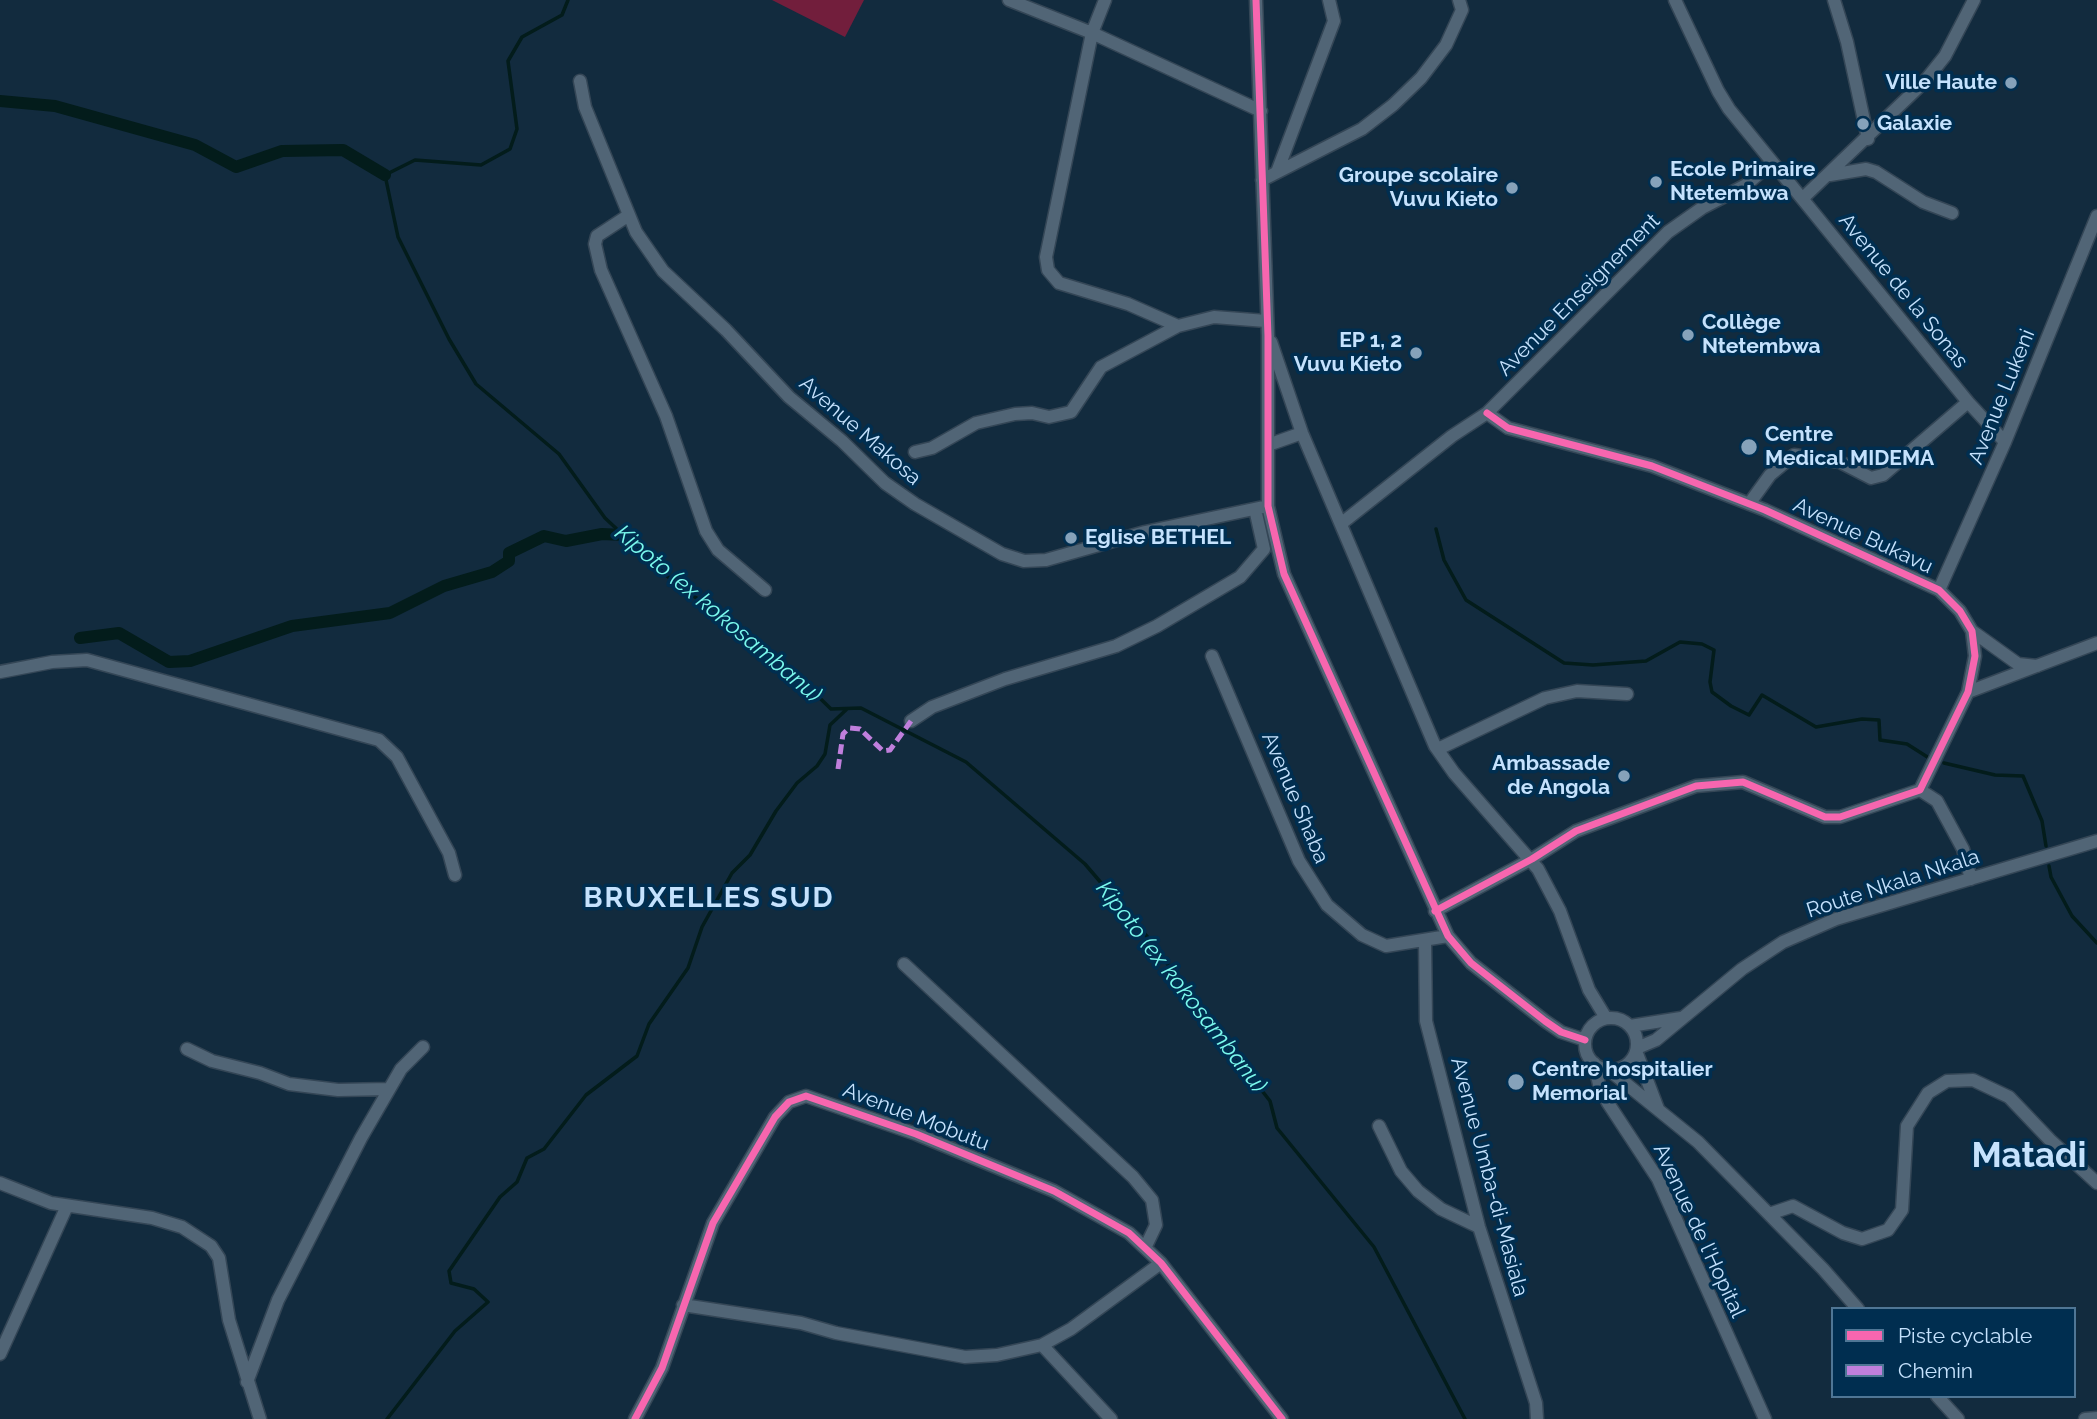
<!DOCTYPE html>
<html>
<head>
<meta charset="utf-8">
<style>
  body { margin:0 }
  #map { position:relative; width:2097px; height:1419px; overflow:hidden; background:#122b3e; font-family:Raleway,sans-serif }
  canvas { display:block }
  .legend { position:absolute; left:1831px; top:1307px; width:245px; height:91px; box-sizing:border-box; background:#002e50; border:2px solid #4f7695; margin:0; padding:9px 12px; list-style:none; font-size:21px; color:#c5e2fd }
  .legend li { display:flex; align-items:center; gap:14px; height:35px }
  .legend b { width:35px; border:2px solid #4f7695 }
</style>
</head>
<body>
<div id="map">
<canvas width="2097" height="1419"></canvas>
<ul class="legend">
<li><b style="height:9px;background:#f766af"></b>Piste cyclable</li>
<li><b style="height:9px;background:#c07fdc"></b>Chemin</li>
</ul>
</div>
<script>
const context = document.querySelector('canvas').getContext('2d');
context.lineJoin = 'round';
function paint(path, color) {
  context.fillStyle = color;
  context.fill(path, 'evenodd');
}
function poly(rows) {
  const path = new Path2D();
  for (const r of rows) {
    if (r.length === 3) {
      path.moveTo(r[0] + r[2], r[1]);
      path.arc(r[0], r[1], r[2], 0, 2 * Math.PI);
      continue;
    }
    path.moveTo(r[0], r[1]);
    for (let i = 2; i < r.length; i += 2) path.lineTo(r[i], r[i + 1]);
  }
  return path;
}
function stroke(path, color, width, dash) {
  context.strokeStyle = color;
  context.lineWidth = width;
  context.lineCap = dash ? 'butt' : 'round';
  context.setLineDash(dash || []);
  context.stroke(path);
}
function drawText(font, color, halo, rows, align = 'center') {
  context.font = font + ' Raleway,sans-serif';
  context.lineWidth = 7;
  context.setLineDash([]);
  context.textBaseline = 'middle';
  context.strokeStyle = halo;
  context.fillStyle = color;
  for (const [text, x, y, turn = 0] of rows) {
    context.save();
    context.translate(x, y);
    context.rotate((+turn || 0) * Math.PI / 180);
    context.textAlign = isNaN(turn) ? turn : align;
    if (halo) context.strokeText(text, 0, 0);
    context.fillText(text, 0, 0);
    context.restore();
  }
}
paint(poly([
  [772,0,864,0,845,37]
]), '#721e3c');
stroke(poly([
  [568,0,562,15,522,37,508,61,517,129,510,149,481,165,415,160,385,175,398,237,449,339,476,384,559,454,605,518,679,587,733,621,782,661,831,709,861,708,966,762,1085,864,1156,947,1196,1006,1270,1101,1277,1128,1374,1247,1465,1419],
  [1436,529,1444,560,1466,600,1564,663,1593,665,1646,661,1680,642,1702,644,1714,650,1710,682,1712,692,1731,706,1749,715,1762,695,1816,727,1862,719,1879,720,1880,740,1907,744,1929,758],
  [1944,763,1995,775,2023,776,2042,821,2046,846],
  [2049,866,2051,877,2072,916,2097,943],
  [387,1419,455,1331,488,1302,474,1289,451,1283,449,1271,500,1197,517,1182,527,1158,544,1149,586,1095,637,1056,649,1024,688,968,702,927,732,873,750,855,776,811,797,783,817,766,825,754,830,725,847,709]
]), '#031c1b', 3.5);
stroke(poly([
  [0,101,55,106,195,145,236,167,282,151,343,150,385,175],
  [80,638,119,633,169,662,190,661,292,626,390,613,444,586,492,572,509,561,509,553,544,536,566,541,602,534,623,535]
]), '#031c1b', 12);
const street = poly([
  [1009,0,1092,33,1261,111],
  [1105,0,1092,33,1046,257,1048,270,1059,283,1128,304,1178,326],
  [1256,0,1268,336,1268,506,1284,574,1448,936,1471,963,1545,1021,1561,1032,1585,1040],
  [1675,0,1718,91,1729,109,1968,402,2005,442],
  [1834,0,1847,42,1868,139],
  [580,81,585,107,636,232,663,271,726,330,789,397,842,441,885,483,915,504,1002,554,1024,561,1046,560,1145,532,1268,506],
  [1277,172,1334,21,1329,0],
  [1830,175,1866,169,1876,172,1923,202,1952,213],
  [1262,180,1362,129,1393,105,1421,78,1446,45,1462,10,1459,0],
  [1803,198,1925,81,1945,56,1974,0],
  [629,215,597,236,595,244,601,270,666,416,706,531,718,550,765,590],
  [1271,342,1302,433,1435,746,1454,773,1538,869,1560,911,1589,990,1606,1018],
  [1268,445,1302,433],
  [915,452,932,448,976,423,1015,414,1032,413,1049,417,1071,412,1101,367,1178,326,1214,317,1266,321],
  [1749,504,1770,475,1794,455,1840,462,1871,478,1883,475,1968,402],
  [1342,523,1452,436,1487,413,1668,232,1702,208,1746,185,1772,162],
  [1939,590,2005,442,2097,216],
  [1972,631,2018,664,2037,666],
  [1212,656,1299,861,1327,905,1362,935,1386,946,1448,936],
  [0,672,52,662,87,660,379,740,397,757,449,853,455,875],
  [1968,692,2097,643],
  [911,721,932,707,1005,679,1116,646,1157,626,1240,577,1264,549,1255,509],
  [1438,749,1545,698,1577,691,1627,694],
  [1920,790,1937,801,1963,849,1971,879],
  [1435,911,1532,859,1576,831,1696,786,1743,782,1825,817,1840,817,1920,790,1968,692,1975,656,1972,631,1960,611,1939,590,1765,510,1652,466,1508,428,1487,413],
  [1425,941,1426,1021,1479,1227,1536,1403,1537,1419],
  [904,964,1133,1177,1152,1200,1156,1225,1146,1246],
  [1611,1044,26],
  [1630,1026,1681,1018],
  [1637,1048,1656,1040,1742,969,1783,942,1836,919,2097,841],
  [187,1049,212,1061,260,1073,289,1084,338,1090,389,1089],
  [1636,1051,1658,1109],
  [1594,1063,1599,1084,1608,1103,1658,1179,1765,1419],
  [1609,1070,1698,1142,1823,1269,1858,1309],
  [1379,1126,1401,1171,1418,1191,1441,1209,1479,1227],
  [0,1183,51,1203,152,1218,182,1227,211,1246,219,1258,229,1320,260,1419],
  [1769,1214,1793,1206,1843,1233,1862,1239,1888,1230,1902,1210,1907,1126,1928,1093,1947,1081,1973,1080,2009,1097,2050,1140,2097,1183],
  [683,1305,801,1323,836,1333,965,1357,997,1355,1042,1345,1071,1329,1161,1263],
  [1042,1345,1111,1419],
  [0,1354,67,1206],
  [247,1382,278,1300,361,1138,401,1069,423,1047],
  [1937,1396,1958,1419],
  [635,1419,662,1368,713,1223,775,1117,789,1102,806,1096,916,1134,1054,1191,1129,1233,1161,1263,1282,1419],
  [2085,1419,2097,1418]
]);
stroke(street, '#344656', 15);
stroke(street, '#516576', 12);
stroke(poly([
  [838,769,843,734,849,728,860,729,883,751,890,750,911,721]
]), '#c07fdc', 5, [10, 5]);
stroke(poly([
  [1256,0,1268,336,1268,506,1284,574,1448,936,1471,963,1545,1021,1561,1032,1585,1040],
  [1435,911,1532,859,1576,831,1696,786,1743,782,1825,817,1840,817,1920,790,1968,692,1975,656,1972,631,1960,611,1939,590,1765,510,1652,466,1508,428,1487,413],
  [635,1419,662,1368,713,1223,775,1117,789,1102,806,1096,916,1134,1054,1191,1129,1233,1161,1263,1282,1419]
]), '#f766af', 7);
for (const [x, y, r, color] of [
  [2011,83,7,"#86a2ba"],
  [1863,124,7,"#86a2ba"],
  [1656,182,7,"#86a2ba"],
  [1512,188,7,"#86a2ba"],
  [1688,335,7,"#86a2ba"],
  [1416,353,7,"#86a2ba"],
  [1749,447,9,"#86a2ba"],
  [1071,538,7,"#86a2ba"],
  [1624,776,7,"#86a2ba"],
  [1516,1082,9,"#86a2ba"]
]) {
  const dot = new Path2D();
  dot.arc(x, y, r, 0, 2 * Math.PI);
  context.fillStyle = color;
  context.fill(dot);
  stroke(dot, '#002e50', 2.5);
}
drawText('bold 21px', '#c5e2fd', '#002e50', [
  ["Ville Haute",1997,83,"right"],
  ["Galaxie",1877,124],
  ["Ecole Primaire",1670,170],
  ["Ntetembwa",1670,194],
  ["Groupe scolaire",1498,176,"right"],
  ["Vuvu Kieto",1498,200,"right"],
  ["Collège",1702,323],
  ["Ntetembwa",1702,347],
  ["EP 1, 2",1402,341,"right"],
  ["Vuvu Kieto",1402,365,"right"],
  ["Centre",1765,435],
  ["Medical MIDEMA",1765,459],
  ["Eglise BETHEL",1085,538],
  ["Ambassade",1610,764,"right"],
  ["de Angola",1610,788,"right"],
  ["Centre hospitalier",1532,1070],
  ["Memorial",1532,1094]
], 'left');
drawText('21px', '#c5e2fd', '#002e50', [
  ["Avenue de la Sonas",1903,291,51],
  ["Avenue Enseignement",1579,295,-45],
  ["Avenue Lukeni",2002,397,-68],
  ["Avenue Makosa",860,431,41],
  ["Avenue Bukavu",1863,536,25],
  ["Avenue Shaba",1295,798,67],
  ["Route Nkala Nkala",1893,884,-18],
  ["Avenue Mobutu",916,1117,21],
  ["Avenue Umba-di-Masiala",1489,1177,75],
  ["Avenue de l'Hopital",1699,1231,65]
]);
drawText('italic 23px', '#7af9ed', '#002e50', [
  ["Kipoto (ex kokosambanu)",718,614,40],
  ["Kipoto (ex kokosambanu)",1181,987,52]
]);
context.letterSpacing = '2px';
drawText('bold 28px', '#c5e2fd', '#002e50', [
  ["BRUXELLES SUD",709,899]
]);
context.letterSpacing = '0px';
drawText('bold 35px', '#c5e2fd', '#002e50', [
  ["Matadi",2029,1156]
]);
</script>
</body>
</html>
